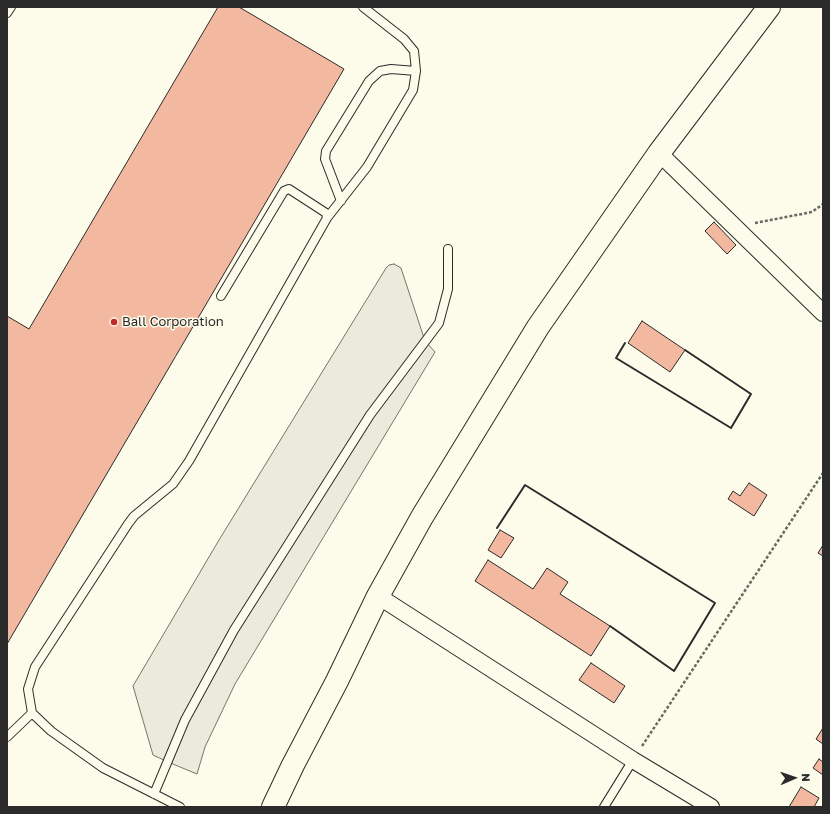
<!DOCTYPE html>
<html>
<head>
<meta charset="utf-8">
<style>
  body { margin:0 }
  #map { position:relative; width:830px; height:814px; overflow:hidden; background:#fdfbea; font-family:"Golos Text",sans-serif }
  canvas { display:block }
  .frame { position:absolute; inset:0; border:8px solid #2b2b2b; pointer-events:none }
  .north { position:absolute; left:774px; top:758px; width:40px; height:40px; -webkit-text-stroke:3px #fdfbea; paint-order:stroke; rotate:88deg; font-size:11px; font-weight:700; line-height:16px; text-align:center; color:#2b2b2b }
  .north::after { content:''; display:block; margin:auto; width:14px; height:18px; background:#2b2b2b; clip-path:polygon(50% 0,100% 100%,50% 72%,0 100%) }
</style>
</head>
<body>
<div id="map">
<canvas width="830" height="814"></canvas>
<div class="frame"></div>
<div class="north">N</div>
</div>
<script>
const context = document.querySelector('canvas').getContext('2d');
context.lineJoin = 'round';
function paint(path, color) {
  context.fillStyle = color;
  context.fill(path, 'evenodd');
}
function poly(rows) {
  const path = new Path2D();
  for (const r of rows) {
    path.moveTo(r[0], r[1]);
    for (let i = 2; i < r.length; i += 2) path.lineTo(r[i], r[i + 1]);
  }
  return path;
}
function stroke(path, color, width, dash) {
  context.strokeStyle = color;
  context.lineWidth = width;
  context.lineCap = dash ? 'butt' : 'round';
  context.setLineDash(dash || []);
  context.stroke(path);
}
function drawText(font, color, halo, rows, align = 'center') {
  context.font = font + ' "Golos Text",sans-serif';
  context.lineWidth = 3;
  context.setLineDash([]);
  context.textBaseline = 'middle';
  context.strokeStyle = halo;
  context.fillStyle = color;
  for (const [text, x, y, turn = 0] of rows) {
    context.save();
    context.translate(x, y);
    context.rotate((+turn || 0) * Math.PI / 180);
    context.textAlign = isNaN(turn) ? turn : align;
    if (halo) context.strokeText(text, 0, 0);
    context.fillText(text, 0, 0);
    context.restore();
  }
}
const parking = poly([
  [394,264,401,268,425,341,435,352,235,684,205,747,197,774,168,762,153,755,133,686,219,540,386,268,389,265,394,264]
]);
paint(parking, '#eceadb');
stroke(parking, '#74746e', 1);
const building = poly([
  [218,7,239,7,344,69,7,644,7,316,29,329,218,7],
  [714,222,736,245,727,254,705,231,714,222],
  [642,321,685,350,670,372,628,343,642,321],
  [749,483,767,495,754,516,728,499,733,491,740,496,749,483],
  [500,530,514,538,501,558,488,550,500,530],
  [823,545,823,556,818,553,823,545],
  [488,560,533,589,547,568,568,582,560,594,610,626,591,656,475,581,488,560],
  [591,663,625,686,614,703,579,680,591,663],
  [823,728,823,744,816,739,823,728],
  [819,759,823,762,823,775,813,768,819,759],
  [801,787,819,798,814,807,789,807,801,787]
]);
paint(building, '#f2b8a0');
stroke(building, '#2b2b2b', 1);
const lane = poly([
  [7,13,11,7],
  [341,201,325,159,326,151,369,81,380,71,391,69,416,71],
  [327,218,367,167,413,90,416,71,414,51,404,39,363,7],
  [7,737,32,713],
  [154,794,185,720,234,630,370,415,439,323,448,289,448,249],
  [180,807,103,768,51,731,32,713,28,689,35,667,128,524,134,516,173,484,189,461,327,218,326,213,289,189,284,191,221,296],
  [604,807,633,760]
]);
const street = poly([
  [659,153,823,313],
  [378,596,633,760,711,807]
]);
const highway = poly([
  [273,807,293,765,337,681,378,596,422,517,538,327,659,153,769,7]
]);
stroke(lane, '#2b2b2b', 10);
stroke(street, '#2b2b2b', 18);
stroke(highway, '#2b2b2b', 24);
stroke(poly([
  [755,223,812,212,823,204],
  [642,746,823,473]
]), '#6a6964', 2.5, [3, 2]);
stroke(lane, '#fdfbea', 8);
stroke(street, '#fdfbea', 16);
stroke(highway, '#fdfbea', 22);
stroke(poly([
  [625,343,616,358,731,428,751,394,685,350],
  [497,528,525,485,715,603,674,671,610,626]
]), '#2b2b2b', 2);
for (const [x, y, r, color] of [
  [114,322,4,"#c62828"]
]) {
  const dot = new Path2D();
  dot.arc(x, y, r, 0, 2 * Math.PI);
  context.fillStyle = color;
  context.fill(dot);
  stroke(dot, '#fdfbea', 1.5);
}
drawText('13px', '#2b2b2b', '#fdfbea', [
  ["Ball Corporation",122,322]
], 'left');
</script>
</body>
</html>
